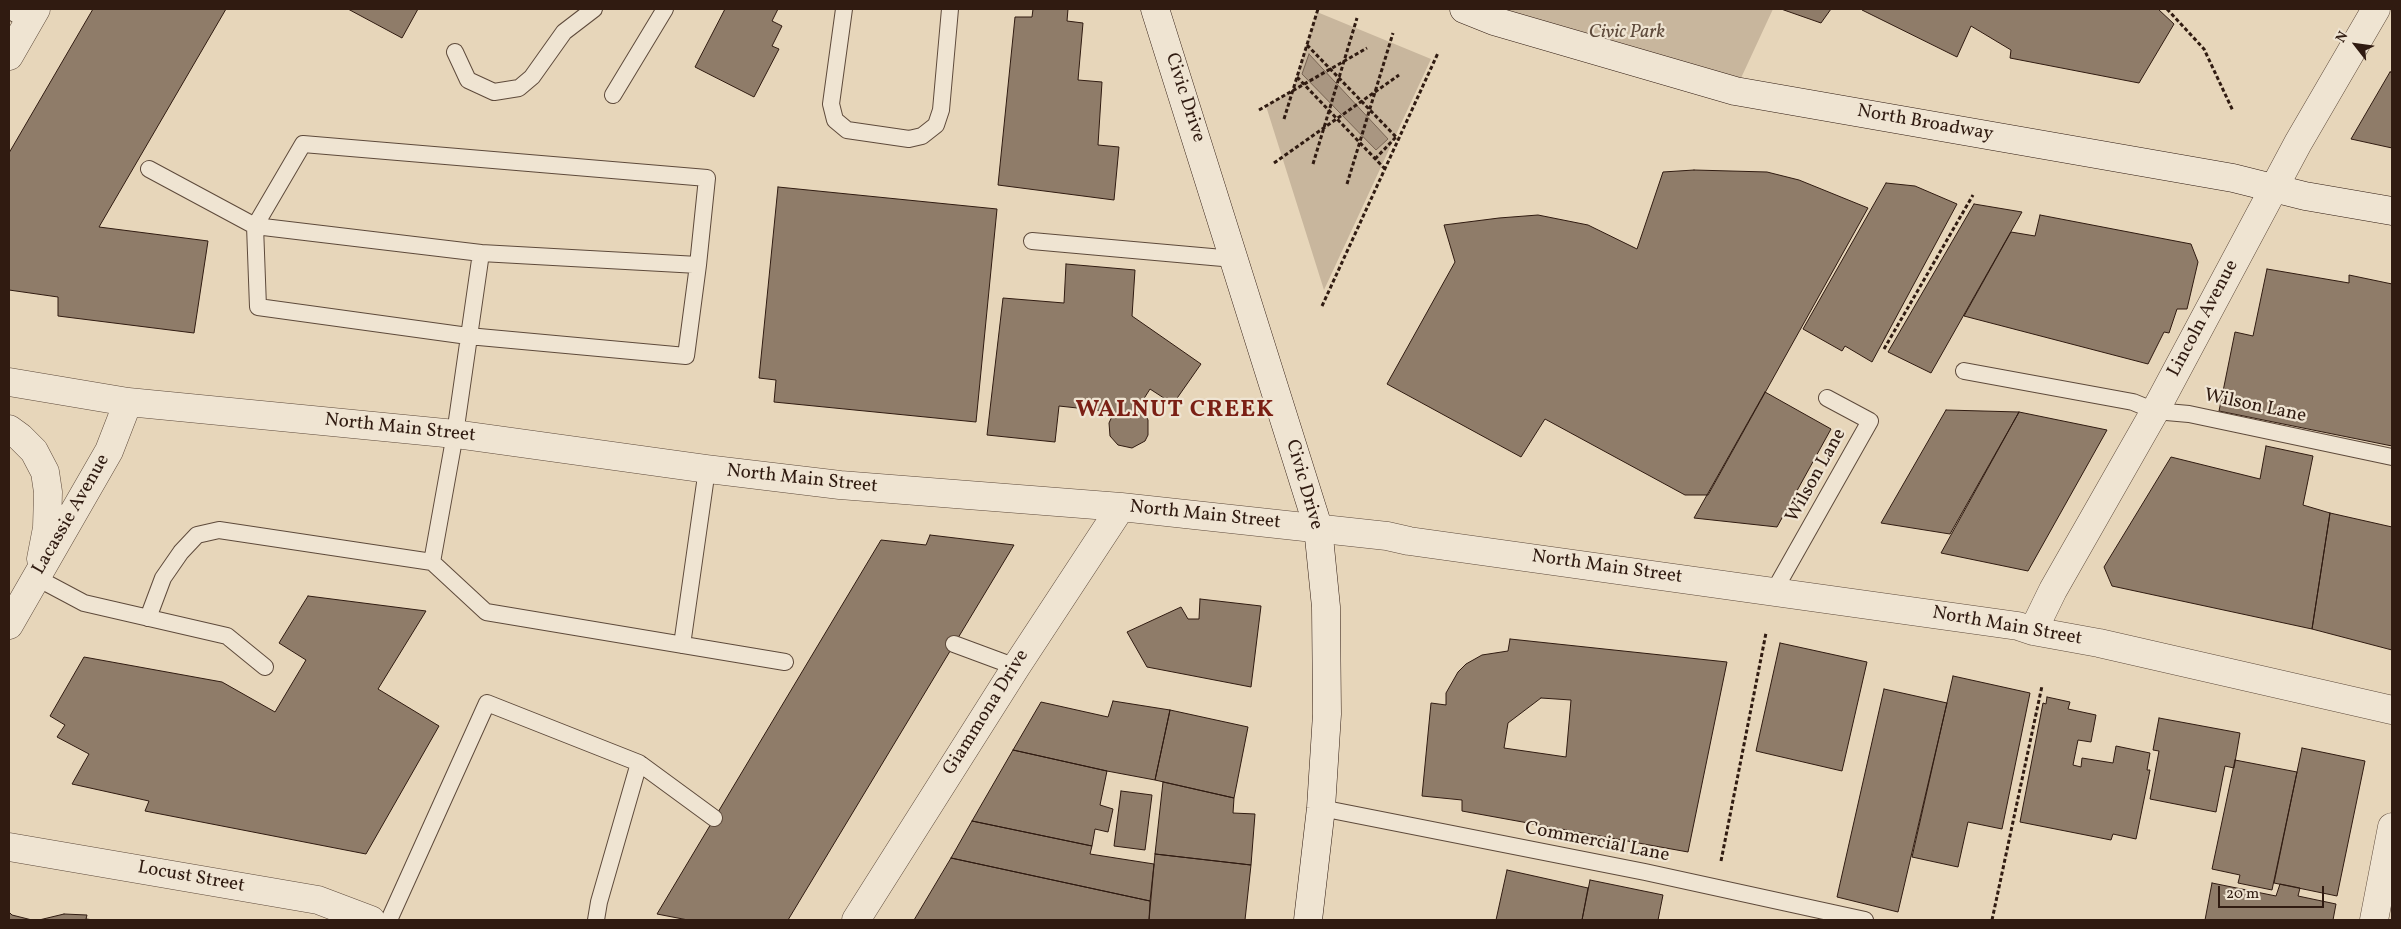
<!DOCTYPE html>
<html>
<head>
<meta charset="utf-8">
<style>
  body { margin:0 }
  #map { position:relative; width:2401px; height:929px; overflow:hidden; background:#e7d6ba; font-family:Vollkorn,serif }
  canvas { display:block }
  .frame { position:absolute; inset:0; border:10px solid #301b11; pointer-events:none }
  .north { position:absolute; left:2331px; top:20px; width:50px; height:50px; -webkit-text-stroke:4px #efe4d2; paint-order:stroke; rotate:300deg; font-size:14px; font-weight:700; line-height:20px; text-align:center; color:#301b11 }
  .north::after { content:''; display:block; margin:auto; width:18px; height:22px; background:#301b11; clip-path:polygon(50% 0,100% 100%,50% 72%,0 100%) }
  .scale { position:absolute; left:2218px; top:886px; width:106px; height:22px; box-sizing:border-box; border:2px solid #301b11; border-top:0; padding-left:6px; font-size:15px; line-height:18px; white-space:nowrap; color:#301b11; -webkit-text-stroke:4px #efe4d2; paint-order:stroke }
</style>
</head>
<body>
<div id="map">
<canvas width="2401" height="929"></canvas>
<div class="frame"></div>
<div class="north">N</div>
<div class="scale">20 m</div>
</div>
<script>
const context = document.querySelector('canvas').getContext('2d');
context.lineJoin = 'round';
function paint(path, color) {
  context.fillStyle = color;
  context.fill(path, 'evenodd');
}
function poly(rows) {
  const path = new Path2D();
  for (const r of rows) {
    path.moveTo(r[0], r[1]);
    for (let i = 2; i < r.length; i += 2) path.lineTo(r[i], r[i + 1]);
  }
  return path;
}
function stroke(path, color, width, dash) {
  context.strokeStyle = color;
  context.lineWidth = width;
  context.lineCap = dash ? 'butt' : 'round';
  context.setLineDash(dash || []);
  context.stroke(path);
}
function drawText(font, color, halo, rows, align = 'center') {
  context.font = font + ' Vollkorn,serif';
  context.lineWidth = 4.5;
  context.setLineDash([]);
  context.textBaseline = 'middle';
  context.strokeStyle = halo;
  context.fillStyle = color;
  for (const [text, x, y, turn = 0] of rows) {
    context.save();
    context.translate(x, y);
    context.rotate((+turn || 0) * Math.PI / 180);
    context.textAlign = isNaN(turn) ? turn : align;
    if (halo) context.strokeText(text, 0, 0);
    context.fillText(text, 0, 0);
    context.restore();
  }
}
paint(poly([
  [1464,9,1773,9,1735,91],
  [1317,12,1431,59,1324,290,1266,106,1293,90]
]), '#c8b69d');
const water = poly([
  [1309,54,1388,139,1376,150,1302,74,1309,54]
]);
paint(water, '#a99681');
stroke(water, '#796554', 1);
const building = poly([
  [93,9,226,9,99,227,208,241,194,333,58,316,58,297,9,290,9,153,93,9],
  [348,9,418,9,402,38,348,9],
  [725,9,778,9,772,21,782,26,772,46,779,49,754,97,695,67,725,9],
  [1033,9,1068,9,1067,21,1083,23,1078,80,1102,82,1098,145,1119,147,1114,200,998,185,1015,17,1032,17,1033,9],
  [1781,9,1831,9,1821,23,1781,9],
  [1863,9,2158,9,2174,24,2139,83,2010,58,2011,50,1971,26,1957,57,1862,10,1863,9],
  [2390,72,2392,72,2392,148,2351,139,2390,72],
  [1694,170,1767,172,1799,180,1868,208,1708,495,1685,495,1545,419,1521,457,1387,384,1455,262,1444,225,1499,218,1538,215,1588,225,1637,249,1663,172,1694,170],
  [1886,183,1915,186,1957,204,1872,362,1845,346,1842,351,1803,329,1886,183],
  [778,187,997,209,976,422,774,402,776,380,759,378,778,187],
  [1974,204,2022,212,1931,373,1888,352,1974,204],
  [2040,215,2191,244,2198,262,2187,309,2177,309,2169,333,2164,332,2148,364,1964,316,2011,232,2035,236,2040,215],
  [1066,264,1135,270,1132,316,1201,364,1173,404,1150,389,1138,408,1145,414,1148,420,1148,435,1145,441,1132,448,1118,445,1110,436,1109,423,1114,412,1059,406,1055,442,987,435,1003,298,1064,303,1066,264],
  [2267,269,2349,283,2349,275,2392,284,2392,446,2219,411,2235,332,2253,336,2267,269],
  [1765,392,1831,429,1777,527,1694,518,1765,392],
  [1946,410,2019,412,1950,534,1881,523,1946,410],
  [2019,412,2107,430,2028,571,1941,553,2019,412],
  [2266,446,2313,456,2303,505,2330,513,2312,629,2112,586,2104,567,2171,457,2260,479,2266,446],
  [2330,513,2392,527,2392,650,2312,629,2330,513],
  [930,535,1014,545,788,920,688,920,657,914,881,540,926,545,930,535],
  [308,596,426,611,378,689,439,726,366,854,145,811,149,801,72,784,89,754,57,737,65,725,50,716,84,657,222,682,275,712,306,660,279,643,308,596],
  [1200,599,1261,606,1251,687,1147,667,1127,632,1181,607,1188,619,1199,619,1200,599],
  [1510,639,1727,662,1688,852,1462,811,1462,800,1422,796,1431,703,1446,705,1446,693,1458,672,1466,664,1482,655,1508,651,1510,639],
  [1541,698,1571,700,1566,757,1504,748,1508,723,1541,698],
  [1780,643,1867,662,1842,771,1756,751,1780,643],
  [1953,676,2030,693,2002,829,1968,822,1958,867,1912,857,1953,676],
  [1884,689,1947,703,1898,912,1837,897,1884,689],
  [2047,697,2070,702,2068,709,2096,715,2091,742,2078,740,2073,765,2081,767,2082,758,2113,763,2116,746,2150,753,2147,770,2150,770,2136,839,2113,834,2111,840,2020,822,2043,703,2046,704,2047,697],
  [1113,701,1170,710,1155,780,1107,771,1013,750,1041,702,1108,717,1113,701],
  [1170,710,1248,727,1234,798,1155,780,1170,710],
  [2159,718,2240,733,2234,768,2225,766,2216,812,2150,799,2159,751,2153,750,2159,718],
  [2302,748,2365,761,2337,896,2274,883,2302,748],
  [1013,750,1107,771,1100,805,1113,809,1108,832,1095,829,1092,846,972,821,1013,750],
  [2235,760,2297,772,2272,890,2238,883,2240,875,2212,869,2235,760],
  [1163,782,1234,798,1233,813,1255,814,1251,865,1155,854,1163,782],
  [1121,791,1152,795,1145,850,1114,846,1121,791],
  [972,821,1092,846,1090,854,1154,864,1150,901,951,858,972,821],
  [1155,854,1251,865,1245,920,1149,920,1155,854],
  [951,858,1150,901,1149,920,914,920,951,858],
  [1507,870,1588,888,1582,920,1496,920,1507,870],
  [1590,880,1663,895,1658,920,1582,920,1590,880],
  [2212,883,2276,896,2280,884,2300,888,2298,896,2336,904,2333,920,2205,920,2212,883],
  [9,912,12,915,32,920,9,920,9,912],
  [64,914,87,915,86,919,94,920,39,920,64,914]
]);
paint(building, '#8f7c69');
stroke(building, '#301b11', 1);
const lane = poly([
  [844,9,831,104,835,120,847,130,909,139,922,136,936,125,941,110,950,9],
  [9,10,28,22],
  [455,52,468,80,494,92,519,88,532,77,564,32,594,9],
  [613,95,665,9],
  [149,169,255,226,481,253,455,434,432,562],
  [1032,241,1234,259],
  [481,253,698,265,686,356,468,336,258,307,255,226,303,144,707,178,698,265],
  [1964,371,2133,402,2155,411,2189,414,2392,457],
  [37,578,84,603,227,636,265,667],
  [1774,591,1870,421,1827,398],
  [148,618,163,578,181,552,197,535,219,530,432,562,486,612,785,662],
  [954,644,1016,667],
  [682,645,707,469],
  [639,763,714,818],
  [1321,808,1645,872,1865,920],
  [389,920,487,703,639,763,599,902,596,920]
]);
const street = poly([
  [9,56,36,9],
  [9,382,128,402,455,434,707,469,840,485,1121,507,1387,536,1409,541,2018,626,2033,631,2099,643,2392,710],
  [9,429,20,437,34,451,45,472,48,492,47,528,41,559],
  [9,625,109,451,128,402],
  [2033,631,2053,590,2155,411,2298,143,2376,9],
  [9,847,318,900,371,920],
  [856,920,1016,667,1121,507],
  [2374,920,2392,827]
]);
const secondary = poly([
  [1155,9,1318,527,1326,607,1327,714,1321,808,1308,920],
  [1464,9,1494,21,1735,91,2233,178,2305,196,2392,211]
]);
stroke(lane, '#5e4a3b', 18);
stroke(street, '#5e4a3b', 29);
stroke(secondary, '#301b11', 29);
stroke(poly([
  [2167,9,2204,49,2233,111],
  [1307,45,1399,140],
  [1297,77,1385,169],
  [1259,110,1367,48],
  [1284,119,1318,9],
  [1375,159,1396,137],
  [1274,163,1399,75],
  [1313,164,1357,18],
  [1347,184,1393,33],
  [1322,306,1438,53],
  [1884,349,1973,195],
  [1721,861,1766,633],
  [1992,920,2042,686]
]), '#301b11', 3, [4, 2.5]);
stroke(lane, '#efe4d2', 16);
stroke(street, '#efe4d2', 28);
stroke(secondary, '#efe4d2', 28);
drawText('italic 19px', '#5e4a3b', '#efe4d2', [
  ["Civic Park",1627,34]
]);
drawText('19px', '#301b11', '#efe4d2', [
  ["Civic Drive",1184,98,72],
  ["North Broadway",1925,124,10],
  ["Lincoln Avenue",2204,319,-62],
  ["Wilson Lane",2255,407,12],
  ["North Main Street",400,429,6],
  ["Wilson Lane",1817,476,-61],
  ["North Main Street",802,480,6],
  ["Civic Drive",1303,485,74],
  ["Lacassie Avenue",72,515,-60],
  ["North Main Street",1205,516,6],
  ["North Main Street",1607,568,8],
  ["North Main Street",2007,627,10],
  ["Giammona Drive",987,713,-58],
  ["Commercial Lane",1597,843,11],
  ["Locust Street",191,878,10]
]);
context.letterSpacing = '1px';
drawText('bold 24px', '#7a1f14', '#efe4d2', [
  ["WALNUT CREEK",1175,412]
]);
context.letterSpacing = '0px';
</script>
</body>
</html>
